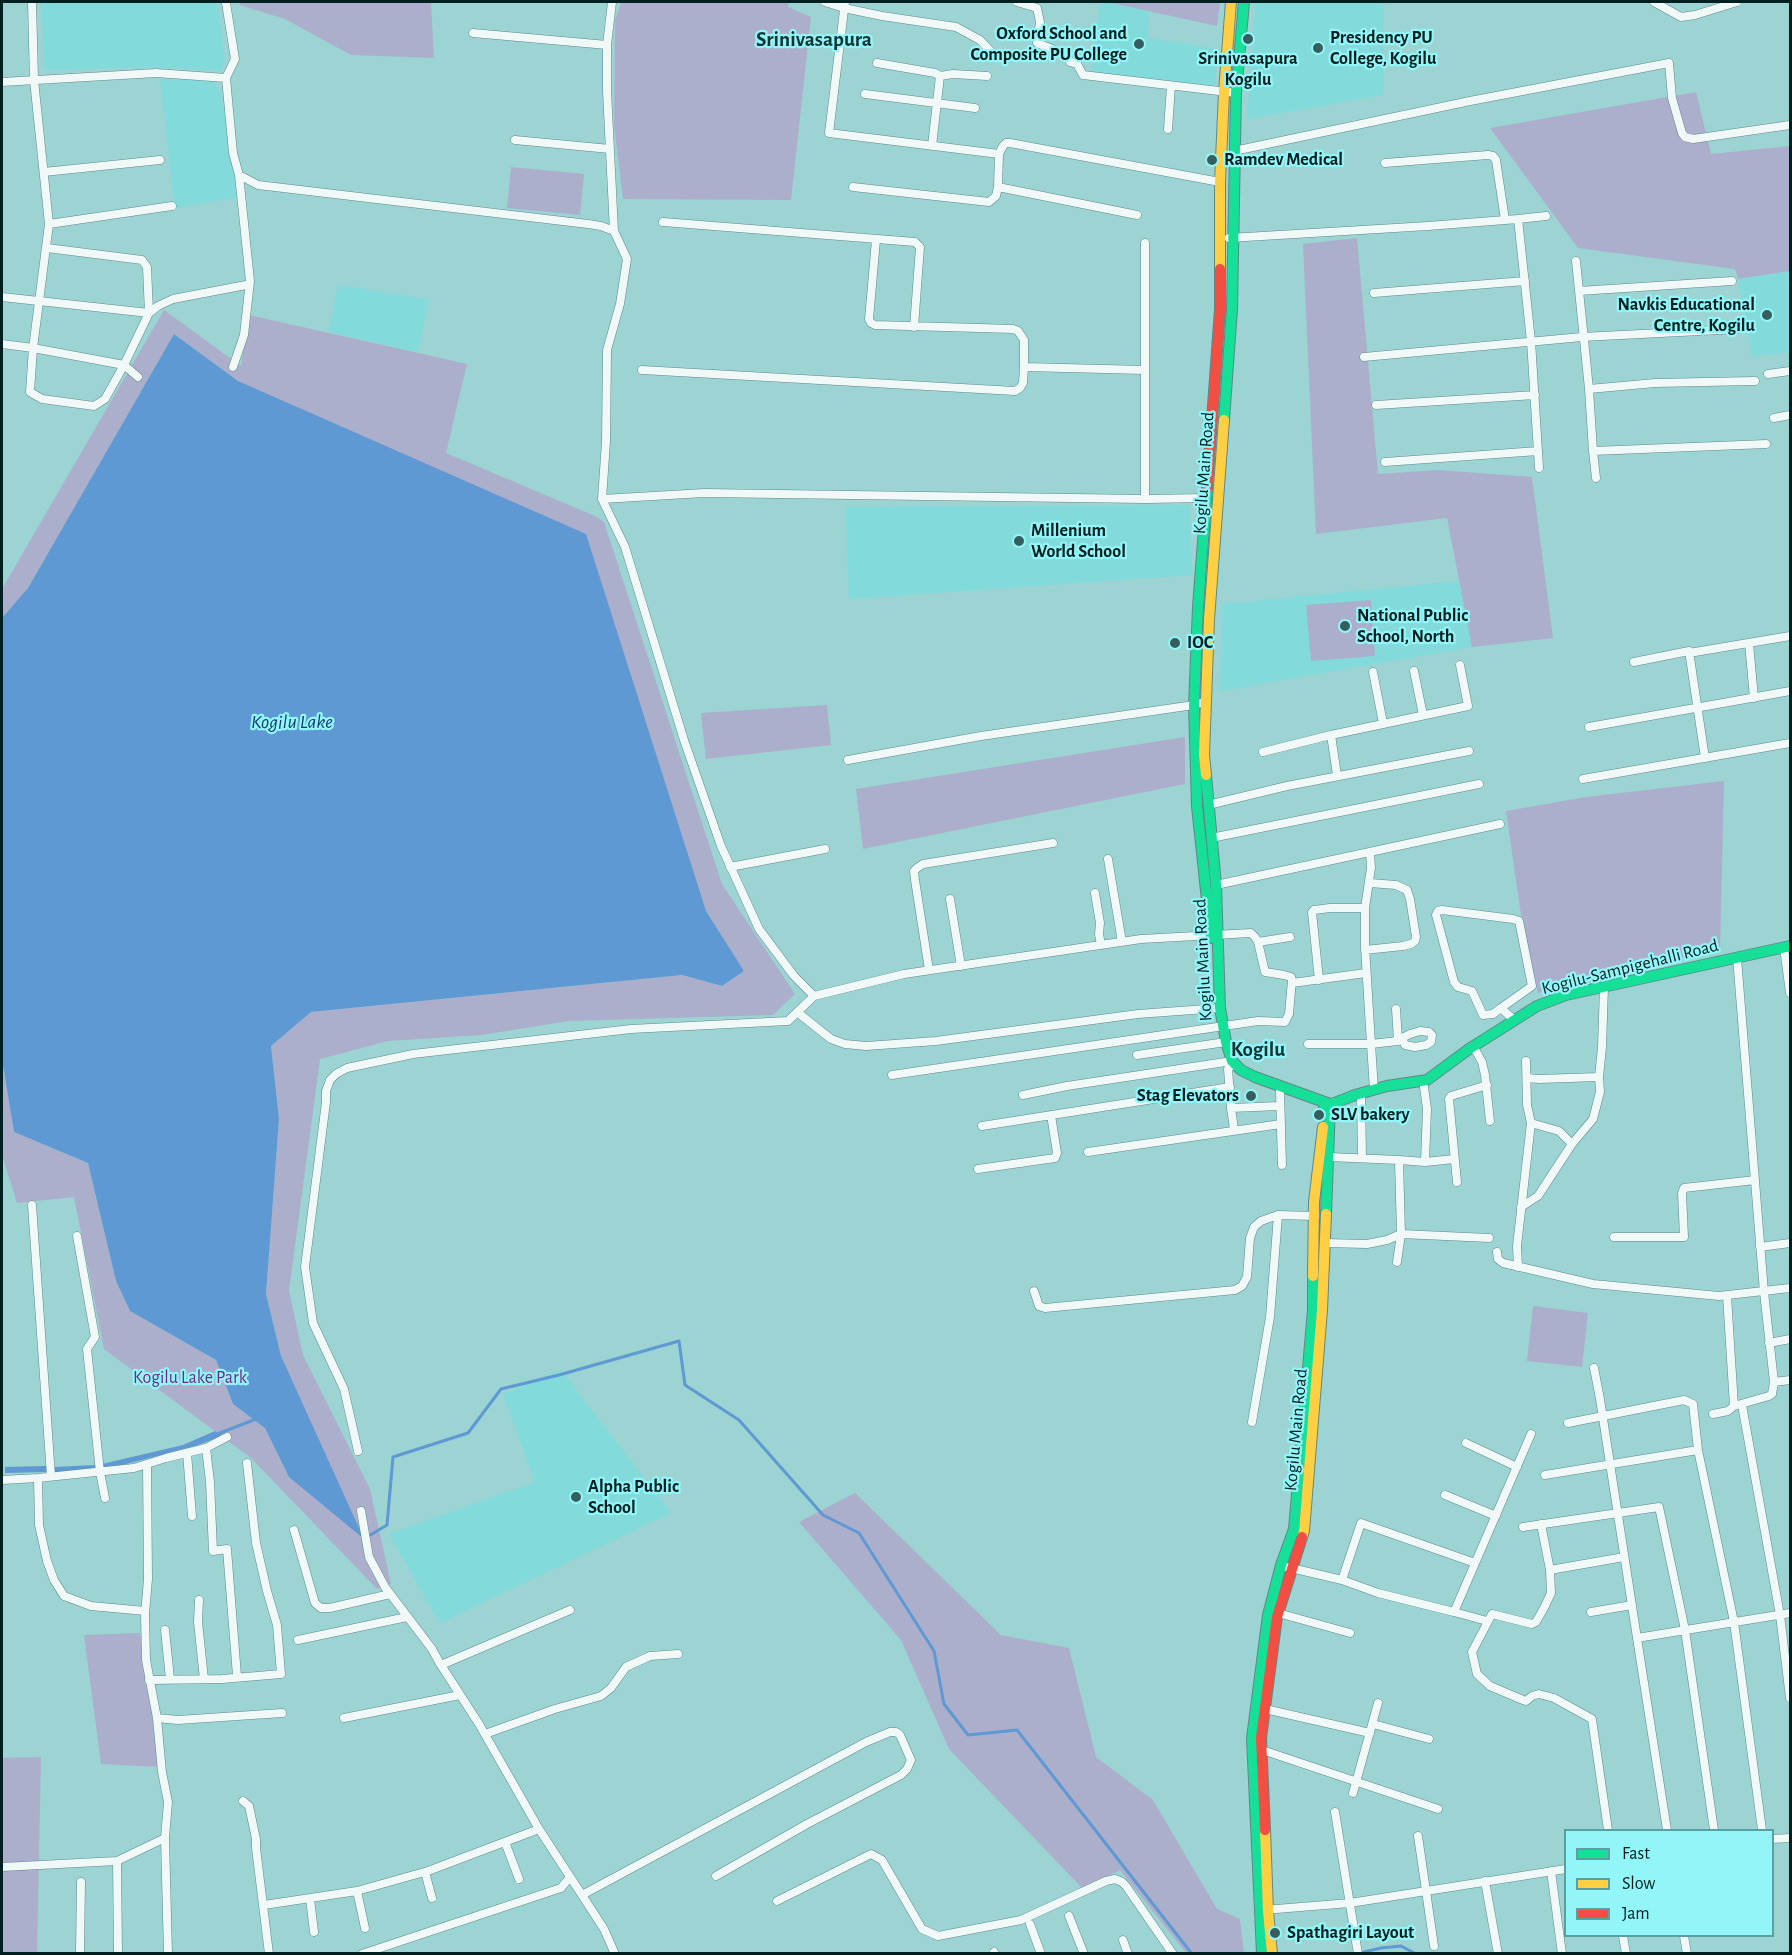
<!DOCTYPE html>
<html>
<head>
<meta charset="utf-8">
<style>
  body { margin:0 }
  #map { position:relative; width:1792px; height:1955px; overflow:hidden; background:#9cd3d3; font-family:"Alegreya Sans",sans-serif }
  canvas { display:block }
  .frame { position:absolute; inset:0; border:3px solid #001f20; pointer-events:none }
  .legend { position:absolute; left:1564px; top:1829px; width:210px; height:108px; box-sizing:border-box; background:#92f6f8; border:2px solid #58a0a2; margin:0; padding:8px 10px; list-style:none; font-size:18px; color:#001f20 }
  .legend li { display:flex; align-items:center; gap:12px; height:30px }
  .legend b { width:30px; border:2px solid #58a0a2 }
</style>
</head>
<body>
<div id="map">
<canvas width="1792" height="1955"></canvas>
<div class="frame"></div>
<ul class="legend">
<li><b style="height:8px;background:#16e098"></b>Fast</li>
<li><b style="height:8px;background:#ffcf43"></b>Slow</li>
<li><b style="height:8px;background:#f24e42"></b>Jam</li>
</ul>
</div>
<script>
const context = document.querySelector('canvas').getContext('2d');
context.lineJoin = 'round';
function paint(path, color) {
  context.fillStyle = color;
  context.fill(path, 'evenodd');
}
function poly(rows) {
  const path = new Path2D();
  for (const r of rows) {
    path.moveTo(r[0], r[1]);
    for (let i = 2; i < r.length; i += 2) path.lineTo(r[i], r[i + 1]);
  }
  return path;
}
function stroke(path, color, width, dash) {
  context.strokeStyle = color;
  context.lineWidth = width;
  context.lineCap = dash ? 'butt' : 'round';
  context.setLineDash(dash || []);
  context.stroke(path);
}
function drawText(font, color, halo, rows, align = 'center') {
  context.font = font + ' "Alegreya Sans",sans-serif';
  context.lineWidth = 4.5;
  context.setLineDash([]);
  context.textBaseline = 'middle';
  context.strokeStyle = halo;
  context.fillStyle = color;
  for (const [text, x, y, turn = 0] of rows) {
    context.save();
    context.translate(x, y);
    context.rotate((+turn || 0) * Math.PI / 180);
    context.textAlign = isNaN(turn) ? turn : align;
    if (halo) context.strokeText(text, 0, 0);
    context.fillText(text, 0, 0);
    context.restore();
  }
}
paint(poly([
  [41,2,217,2,225,59,220,71,157,67,45,70],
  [1100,2,1149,10,1148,38,1217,49,1215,87,1092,73],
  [1256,2,1384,2,1383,95,1247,119],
  [160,79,213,81,221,93,239,197,175,208],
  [1790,271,1790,352,1752,357,1738,279],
  [338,285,429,299,418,352,329,332],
  [1189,505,1192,575,849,599,846,507],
  [1459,581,1472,647,1220,691,1222,604],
  [561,1370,671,1513,440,1623,389,1534,535,1482,503,1394]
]), '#82dadb');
paint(poly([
  [239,2,431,2,434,58,351,55,285,19,240,5],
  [621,2,789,2,788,7,811,17,791,200,623,199,614,125,615,21],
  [1107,2,1220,2,1217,26],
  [1696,92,1711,154,1790,146,1790,271,1738,279,1735,269,1578,248,1490,128],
  [511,167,584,174,580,215,507,208],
  [1357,238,1378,474,1439,470,1532,477,1553,638,1472,647,1447,518,1316,534,1303,244],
  [164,310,241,366,249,315,467,364,446,453,595,516,604,522,722,884,795,994,773,1015,569,1021,482,1035,388,1041,320,1059,289,1291,303,1355,370,1489,391,1584,377,1589,251,1458,104,1349,74,1197,17,1203,2,1155,2,1059,14,1132,88,1163,116,1281,130,1311,216,1360,233,1404,265,1428,289,1477,281,1356,266,1294,279,1119,271,1046,311,1012,682,975,722,986,744,971,706,911,238,381,174,334,28,588,2,618,2,589],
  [1371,600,1375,656,1311,661,1306,605],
  [827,705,831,745,706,759,701,713],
  [1185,737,1185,784,863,849,856,789],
  [1724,781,1720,950,1611,972,1538,993,1521,915,1506,811,1586,797],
  [1533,1306,1588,1313,1582,1367,1527,1361],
  [855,1493,1001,1635,1069,1648,1096,1757,1153,1800,1217,1909,1240,1919,1244,1953,1186,1953,1120,1870,1083,1889,949,1749,901,1640,799,1522],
  [140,1633,160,1767,101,1764,84,1635],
  [41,1757,37,1953,2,1953,2,1758]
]), '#acafcc');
paint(poly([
  [174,334,238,381,586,534,706,911,744,971,722,986,682,975,311,1012,271,1046,279,1119,266,1294,281,1356,364,1539,289,1477,265,1428,233,1404,216,1360,130,1311,116,1281,88,1163,14,1132,2,1059,2,618,28,588],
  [215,1431,221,1436,196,1446,103,1470,102,1464,183,1445],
  [95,1465,95,1470,55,1473,55,1467],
  [46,1466,46,1472,5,1473,5,1467]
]), '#5e99d3');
stroke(poly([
  [215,1435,256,1419],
  [367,1537,387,1525,393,1457,468,1433,501,1389,559,1375,679,1341,685,1385,739,1420,823,1515,859,1533,934,1651,944,1704,968,1735,1017,1730,1192,1954],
  [1360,1953,1381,1948,1401,1946,1416,1954]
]), '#5e99d3', 3);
const street = poly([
  [32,2,34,80,49,224,172,206],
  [612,2,607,45,607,91,614,231],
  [825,2,844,8,882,16,956,27,980,40,996,57],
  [845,2,829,133,999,154],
  [1017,2,1037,8,1040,22,1037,43,1067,55,1070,62,1077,64,1083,75,1236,93],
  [1654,2,1681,17,1695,15,1737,2],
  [226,3,235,59,226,78],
  [473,33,607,45],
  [877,63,935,73,940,76,932,146],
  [940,76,953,74,987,76],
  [2,82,156,73,226,78,233,153,239,175,258,185,588,224,601,226,614,231,627,259,620,304,607,350,606,442,602,499,625,547,684,740,721,846,759,929,794,976,814,996],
  [865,94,975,108],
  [1168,129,1171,86],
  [515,140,610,149],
  [1234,151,1470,101,1669,63,1672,98,1682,133,1685,137,1693,139,1790,125],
  [1385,163,1488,155,1493,156,1496,160,1505,220],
  [44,172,160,160],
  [853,187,989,202,996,196,998,187],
  [1137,215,998,187,999,154,1003,146,1006,143,1010,143,1220,182],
  [663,222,915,242,920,247,914,327],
  [49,224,33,348,124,365,138,377],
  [1229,238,1428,226,1518,219],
  [876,240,869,319,871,323,875,325,1013,329,1018,331,1024,340,1024,367],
  [1145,243,1145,499,1207,498],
  [47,248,142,260,147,267,149,313],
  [1576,261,1589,389],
  [1579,291,1732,281],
  [1374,293,1525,281],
  [2,297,149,313,124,365,105,399,94,406,42,399,30,392,33,348,2,344],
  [149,313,158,306,173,299,246,285],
  [1364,357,1582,337,1739,329],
  [233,367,244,335,250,281,239,175],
  [642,370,1015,391,1020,388,1023,383,1024,367,1145,370],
  [1768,374,1790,371],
  [1755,381,1655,383,1589,389,1593,451,1766,444],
  [1376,405,1535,395],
  [1774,418,1790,415],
  [1593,451,1596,478],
  [1385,462,1538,451],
  [1539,468,1531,341,1518,219,1546,216],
  [602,499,704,493,1145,499],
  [1749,643,1754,698],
  [1689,653,1790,636],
  [1634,662,1689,651,1705,758],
  [1414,671,1423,715],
  [1373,672,1383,723],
  [1589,727,1790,691],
  [1331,735,1337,775],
  [1263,752,1331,735,1468,706,1460,665],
  [848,760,981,736,1194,705,1207,701],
  [1583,779,1790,743],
  [1208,805,1287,786,1469,751],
  [1211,838,1479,784],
  [1370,853,1371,868,1365,908,1365,946,1371,1044,1398,1041,1402,1038,1410,1034,1420,1031,1429,1032,1432,1035,1431,1042,1426,1045,1415,1047,1405,1045,1402,1038],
  [1108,859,1122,942],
  [730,867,825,849],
  [1216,885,1500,824],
  [1095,893,1100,923,1099,934,1101,945],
  [950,899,961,966],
  [1258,942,1290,937],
  [1784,948,1790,993],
  [1365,950,1403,946,1411,944,1415,941,1416,937,1410,899,1407,890,1396,885,1370,883],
  [929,970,915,880,914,871,917,868,923,864,1053,843],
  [1319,980,1312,912,1314,910,1330,908,1365,908],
  [1292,983,1366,973],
  [1501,1008,1532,986,1519,921,1513,919,1442,910,1438,911,1436,915,1439,926,1454,982,1458,987,1472,991,1483,1015,1493,1014,1501,1008,1514,1020],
  [1396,1009,1398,1041],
  [797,1012,831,1039,845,1044,866,1046,936,1041,1138,1014,1220,1008],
  [1308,1044,1371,1044,1374,1090],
  [1473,1046,1482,1062,1485,1075,1490,1121],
  [1137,1055,1226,1042],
  [1526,1061,1527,1105,1531,1123,1559,1131,1572,1144],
  [1234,1064,1228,1069,1231,1108,1234,1129],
  [1527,1078,1539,1079,1599,1077],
  [1423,1080,1427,1109,1425,1162],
  [1280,1091,1282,1165],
  [1361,1094,1362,1158],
  [1023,1095,1067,1086,1232,1061],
  [1231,1108,1280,1106],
  [982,1126,1230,1087],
  [1088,1152,1281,1124],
  [1329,1157,1399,1160,1401,1234,1489,1238],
  [1399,1160,1425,1162,1454,1159],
  [978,1169,1055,1158,1057,1153,1051,1115],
  [1457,1182,1449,1099,1451,1096,1487,1085],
  [32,1205,51,1476],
  [1521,1207,1538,1196,1572,1144,1593,1119,1600,1092,1599,1077,1602,1047,1604,987],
  [77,1236,95,1337,87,1349,100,1472,105,1498],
  [1614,1237,1684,1237,1682,1193,1684,1188,1755,1180],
  [1325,1243,1367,1244,1387,1240,1401,1234],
  [1760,1247,1790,1243],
  [1497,1252,1498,1259,1503,1263,1593,1284,1719,1296,1790,1288],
  [1397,1262,1401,1234],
  [1518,1267,1517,1246,1531,1123],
  [1034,1291,1039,1306,1045,1308,1235,1290,1242,1286,1247,1277,1250,1238,1254,1227,1261,1221,1278,1215],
  [1727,1296,1734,1406],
  [1769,1343,1790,1339],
  [1594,1368,1600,1399,1637,1638],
  [1774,1382,1790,1380],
  [1742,1405,1780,1615,1790,1698],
  [1713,1414,1728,1411,1734,1406,1769,1396,1772,1394,1774,1382,1764,1292,1737,958],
  [1252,1422,1270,1317,1278,1215,1315,1216],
  [1568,1423,1684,1400,1693,1404,1698,1450,1734,1622,1762,1830],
  [1466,1443,1517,1467],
  [206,1448,210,1482,213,1551,227,1549,237,1676],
  [358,1451,344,1389,313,1323,305,1267,326,1102,326,1091,330,1080,336,1074,347,1068,413,1054,631,1029,788,1021,814,996,904,974,1141,939,1251,933,1255,937,1258,942,1265,972,1284,975,1291,977,1292,980,1289,1014,1285,1022,1258,1021,892,1075],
  [187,1453,192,1516],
  [147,1464,148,1579,145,1614,146,1660,157,1718,162,1772,168,1802,165,1838,168,1954],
  [1545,1475,1698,1450],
  [38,1478,39,1525,47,1561,54,1580,64,1596,91,1606,145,1611],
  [2,1480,38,1478,134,1468,166,1458,206,1448,227,1437],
  [1445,1495,1496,1516],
  [361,1511,369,1557,385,1587,432,1649,439,1662,479,1724,539,1829,604,1929,615,1954],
  [1541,1524,1550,1570,1551,1593,1544,1608,1536,1622,1532,1624,1492,1614,1472,1652,1477,1674,1490,1686,1523,1700,1526,1701,1532,1696,1539,1694,1554,1698,1592,1719,1608,1830],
  [1523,1527,1659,1507,1685,1630,1714,1830],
  [294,1530,315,1603,321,1608,330,1608,390,1594],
  [1287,1567,1342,1580,1361,1523,1475,1563],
  [1550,1570,1624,1557],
  [1342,1580,1378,1593,1454,1612,1531,1434],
  [199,1600,198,1622,204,1679],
  [1454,1612,1487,1621],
  [1591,1612,1632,1605],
  [1278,1613,1350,1633],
  [165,1630,170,1679],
  [298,1640,407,1617],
  [441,1665,570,1610],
  [149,1680,222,1679,281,1674,277,1625,267,1591,256,1543,247,1463],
  [1265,1709,1370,1733],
  [157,1718,178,1720,282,1713],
  [344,1718,460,1695],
  [1373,1724,1429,1739],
  [485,1734,555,1709,601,1696,611,1688,626,1667,650,1656,678,1654],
  [1262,1750,1438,1809],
  [1353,1793,1378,1703],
  [243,1801,249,1806,256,1839,256,1848,269,1954],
  [1335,1812,1358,1954],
  [1667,1830,1637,1638,1790,1613],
  [1418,1836,1434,1946],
  [1772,1839,1790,1838],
  [505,1842,519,1879],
  [117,1861,118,1954],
  [2,1867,117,1861,165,1838],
  [1551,1871,1562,1954],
  [425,1872,432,1898],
  [1485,1881,1498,1954],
  [357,1891,365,1928],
  [582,1895,866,1742,890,1732,896,1732,900,1735,911,1760,907,1769,901,1775,807,1824,716,1876],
  [310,1899,314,1932],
  [777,1901,871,1854,882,1860,922,1929,938,1936,1021,1920,1106,1881,1115,1879,1122,1882,1126,1886,1173,1954],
  [264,1905,357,1891,428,1871,539,1829],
  [1264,1910,1350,1903,1566,1869],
  [1069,1916,1084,1954],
  [1030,1924,1041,1954],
  [1623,1936,1626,1954],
  [1684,1936,1687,1954],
  [1123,1940,1128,1954],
  [994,1952,995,1954],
  [80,1954,81,1882],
  [362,1954,561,1888,570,1877]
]);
const fast = poly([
  [1224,420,1232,309,1236,93,1244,2],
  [1207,488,1198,607,1194,705,1197,806,1211,938],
  [1206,775,1216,885,1220,1008,1226,1042,1232,1061,1241,1070,1255,1077,1330,1104,1326,1214],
  [1324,1107,1355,1095,1387,1086,1427,1080,1469,1049,1537,1006,1566,995,1790,946],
  [1262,1954,1252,1738,1268,1615,1281,1565,1294,1529,1313,1310,1313,1276]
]);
const slow = poly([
  [1220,269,1220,182,1224,92,1231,2],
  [1206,775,1204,755,1209,619,1224,420],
  [1313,1276,1314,1202,1323,1127],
  [1302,1537,1304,1531,1322,1310,1326,1214],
  [1265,1830,1268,1911,1272,1954]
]);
const jam = poly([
  [1207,488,1220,309,1220,269],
  [1265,1830,1261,1738,1277,1617,1302,1537]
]);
stroke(street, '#5f8889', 9);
stroke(fast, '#5f8889', 12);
stroke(slow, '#5f8889', 12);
stroke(jam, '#5f8889', 12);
stroke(street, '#f0f8f8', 8);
stroke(fast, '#16e098', 10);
stroke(slow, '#ffcf43', 10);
stroke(jam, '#f24e42', 10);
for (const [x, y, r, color] of [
  [1248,39,6,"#375e5f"],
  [1139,44,6,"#375e5f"],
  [1318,48,6,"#375e5f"],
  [1212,160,6,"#375e5f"],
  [1767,315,6,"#375e5f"],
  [1019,541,6,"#375e5f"],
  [1345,626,6,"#375e5f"],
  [1175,643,6,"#375e5f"],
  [1251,1096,6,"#375e5f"],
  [1319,1115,6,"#375e5f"],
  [576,1497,6,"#375e5f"],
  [1275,1933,6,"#375e5f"]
]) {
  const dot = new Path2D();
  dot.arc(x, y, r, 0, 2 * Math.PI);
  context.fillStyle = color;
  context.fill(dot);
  stroke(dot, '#92f6f8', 2);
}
drawText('bold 18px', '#001f20', '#92f6f8', [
  ["Oxford School and",1127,34,"right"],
  ["Composite PU College",1127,55,"right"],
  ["Presidency PU",1330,38],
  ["College, Kogilu",1330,59],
  ["Srinivasapura",1248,59,"center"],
  ["Kogilu",1248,80,"center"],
  ["Ramdev Medical",1224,160],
  ["Navkis Educational",1755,305,"right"],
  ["Centre, Kogilu",1755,326,"right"],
  ["Millenium",1031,531],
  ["World School",1031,552],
  ["National Public",1357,616],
  ["School, North",1357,637],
  ["IOC",1187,643],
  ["Stag Elevators",1239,1096,"right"],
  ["SLV bakery",1331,1115],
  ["Alpha Public",588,1487],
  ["School",588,1508],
  ["Spathagiri Layout",1287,1933]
], 'left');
drawText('18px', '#001f20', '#92f6f8', [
  ["Kogilu Main Road",1204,473,-86],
  ["Kogilu Main Road",1203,960,-93],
  ["Kogilu-Sampigehalli Road",1630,967,-14],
  ["Kogilu Main Road",1296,1430,-85]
]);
drawText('18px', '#76268f', '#92f6f8', [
  ["Kogilu Lake Park",190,1378]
]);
drawText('italic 20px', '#113a70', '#92f6f8', [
  ["Kogilu Lake",292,722]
]);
drawText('bold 21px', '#143535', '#92f6f8', [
  ["Srinivasapura",814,40],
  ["Kogilu",1258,1050]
]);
</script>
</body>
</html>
